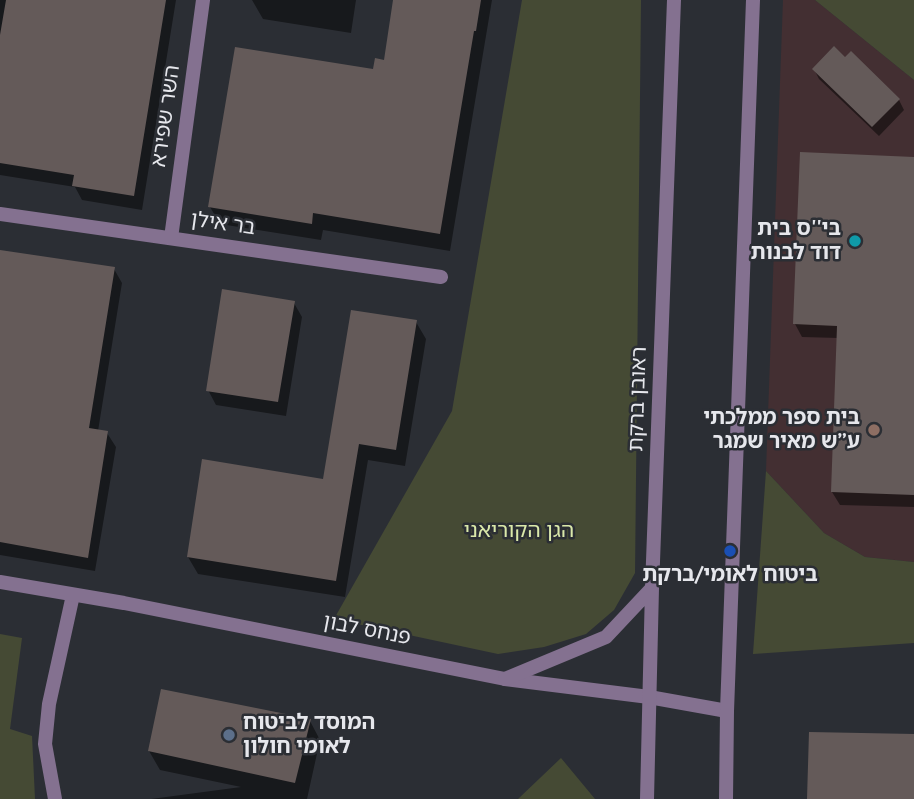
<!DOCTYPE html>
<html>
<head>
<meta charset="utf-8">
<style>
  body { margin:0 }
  canvas { display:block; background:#2b2e34 }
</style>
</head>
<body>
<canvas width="914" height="799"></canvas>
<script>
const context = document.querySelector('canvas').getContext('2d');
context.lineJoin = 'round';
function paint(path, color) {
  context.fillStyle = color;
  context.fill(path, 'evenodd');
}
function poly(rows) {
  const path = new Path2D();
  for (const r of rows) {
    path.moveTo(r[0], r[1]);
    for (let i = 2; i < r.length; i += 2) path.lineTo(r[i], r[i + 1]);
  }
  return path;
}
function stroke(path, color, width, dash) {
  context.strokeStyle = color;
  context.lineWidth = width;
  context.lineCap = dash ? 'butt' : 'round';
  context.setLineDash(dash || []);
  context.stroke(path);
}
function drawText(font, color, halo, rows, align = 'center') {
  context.font = font + ' "PT Sans","Noto Sans Hebrew",sans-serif';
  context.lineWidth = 5;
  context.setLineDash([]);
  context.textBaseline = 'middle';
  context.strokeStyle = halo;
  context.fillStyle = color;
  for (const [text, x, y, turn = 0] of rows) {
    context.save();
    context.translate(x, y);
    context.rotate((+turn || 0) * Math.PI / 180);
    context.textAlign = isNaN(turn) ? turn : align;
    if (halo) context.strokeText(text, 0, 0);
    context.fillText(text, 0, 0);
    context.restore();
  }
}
paint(poly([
  [783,0,815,0,914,80,914,562,865,557,824,533,766,471]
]), '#432f32');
paint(poly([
  [522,0,641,0,635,573,614,610,586,634,544,647,498,654,334,619,452,411],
  [815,0,914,0,914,80],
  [766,471,824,533,865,557,914,562,914,643,753,654],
  [0,634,22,638,10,729,32,736,35,799,0,799],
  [561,758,595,799,518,799]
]), '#454a34');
paint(poly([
  [0,0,176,0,142,210,82,200,75,187,0,175],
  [252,0,356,0,351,33,263,19],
  [395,0,492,0,450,251,323,230,321,240,220,224,210,207,385,62],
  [814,69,899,100,904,110,879,136,819,79],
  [914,158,914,507,840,505,832,492,838,338,802,337,795,324],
  [0,251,114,269,122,283,98,431,107,433,116,447,95,571,0,555],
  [294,303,302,317,286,416,216,405,208,390],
  [416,322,426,339,405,466,368,460,345,597,198,574,188,557,325,481],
  [310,721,320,740,307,799,151,799,241,787,160,770,149,751]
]), '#0007');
paint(poly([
  [6,0,166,0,134,196,72,186,74,175,0,163,0,35],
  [393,0,481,0,476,31,474,31,440,234,313,213,312,224,208,207,235,47,373,69,375,58,384,60],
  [834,46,845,57,851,51,900,99,872,127,812,69],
  [800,152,914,157,914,495,831,492,837,326,793,324],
  [0,250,115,267,89,428,108,431,88,558,0,542],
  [222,289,295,301,278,402,206,391],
  [351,310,417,320,396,450,359,444,336,581,187,557,202,459,323,479],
  [161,689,311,719,295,783,148,751],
  [809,732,914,734,914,799,807,799]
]), '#645a59');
stroke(poly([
  [55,799,45,744,49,704,73,595]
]), '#847190', 14);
stroke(poly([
  [0,214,441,277],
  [171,238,203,0],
  [0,582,124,603,505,679,649,697,727,711]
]), '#847190', 14);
stroke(poly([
  [505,679,606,637,652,588],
  [647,799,652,588,674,0],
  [726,799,727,711,753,0]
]), '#847190', 14);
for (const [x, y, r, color] of [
  [855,241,7,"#0f9aa8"],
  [874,430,7,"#8d6e63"],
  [730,551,7,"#1a4fb4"],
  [229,735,7,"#5c6f8a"]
]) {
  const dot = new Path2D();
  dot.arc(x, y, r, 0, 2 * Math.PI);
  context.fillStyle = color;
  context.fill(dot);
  stroke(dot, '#2b2e34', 2.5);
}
drawText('21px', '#e6e7ec', '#2b2e34', [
  ["השר שפירא",166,116,-82],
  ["בר אילן",223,224,8],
  ["ראובן ברקת",638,399,-88],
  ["פנחס לבון",367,630,11]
]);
drawText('bold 21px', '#e6e7ec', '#2b2e34', [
  ["בי''ס בית",841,229],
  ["דוד לבנות",841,253],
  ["בית ספר ממלכתי",860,418],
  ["ע’’ש מאיר שמגר",860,442],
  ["ביטוח לאומי/ברקת",730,575,"center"],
  ["המוסד לביטוח",243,723,"left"],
  ["לאומי חולון",243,747,"left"]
], 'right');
drawText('21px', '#dae8aa', '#2b2e34', [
  ["הגן הקוריאני",519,531]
]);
</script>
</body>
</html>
